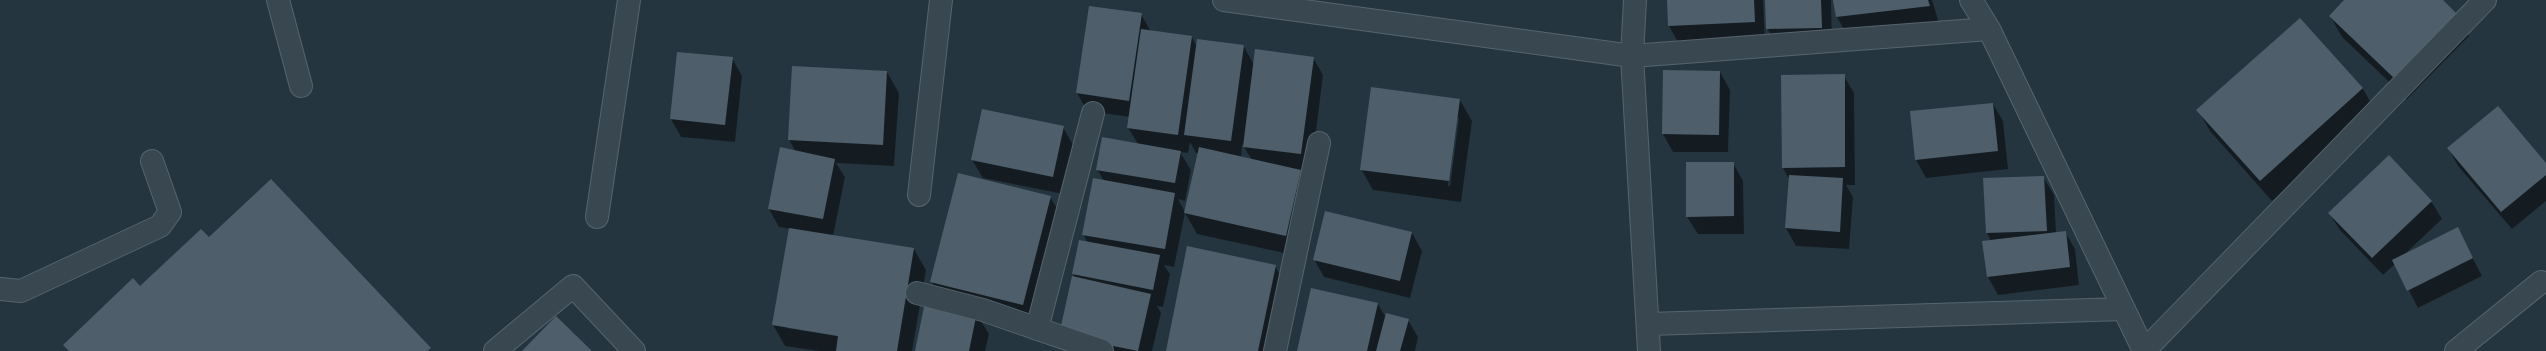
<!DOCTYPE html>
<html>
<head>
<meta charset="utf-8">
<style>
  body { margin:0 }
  canvas { display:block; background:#253540 }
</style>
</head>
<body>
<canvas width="2546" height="351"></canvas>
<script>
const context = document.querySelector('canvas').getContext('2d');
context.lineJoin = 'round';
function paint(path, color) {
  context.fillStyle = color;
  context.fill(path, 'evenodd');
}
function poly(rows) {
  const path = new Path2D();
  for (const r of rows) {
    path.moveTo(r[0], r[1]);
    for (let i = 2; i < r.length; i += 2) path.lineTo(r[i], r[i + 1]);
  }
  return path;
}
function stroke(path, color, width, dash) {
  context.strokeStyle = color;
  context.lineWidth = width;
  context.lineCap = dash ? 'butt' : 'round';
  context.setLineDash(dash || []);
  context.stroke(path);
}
paint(poly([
  [1668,0,1763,0,1765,40,1679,44,1669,26],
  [1766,0,1831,0,1832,45,1777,46,1767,28],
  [1834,0,1932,0,1939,23,1847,35,1837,17],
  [2346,0,2441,0,2457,15,2469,36,2407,99,2342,37,2330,16],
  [1141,14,1151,32,1192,37,1197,47,1243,45,1254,65,1313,57,1323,75,1311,171,1300,170,1313,192,1298,256,1197,234,1185,213,1174,267,1164,265,1170,274,1163,307,1157,306,1161,313,1152,351,1069,351,1075,278,1073,274,1079,241,1088,243,1083,234,1104,181,1097,169,1138,144,1128,128,1130,117,1087,111,1077,93],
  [1190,142,1196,153,1199,153,1185,212,1178,199,1185,201,1191,170,1180,152,1188,153],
  [1242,144,1252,160,1241,158],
  [2300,19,2363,89,2375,110,2272,201,2210,131,2198,110],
  [732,58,742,76,735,142,681,137,671,119],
  [887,72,899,93,894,166,836,163,845,177,833,236,914,249,926,270,912,351,818,351,785,346,773,325,790,229,779,227,769,209,796,152,789,140],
  [787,326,843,335,843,337,787,328],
  [1720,72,1730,90,1728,152,1673,152,1663,134],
  [1844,76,1854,93,1855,185,1846,185,1853,197,1849,249,1796,246,1786,228,1789,179,1783,168],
  [1460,100,1472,121,1461,202,1373,190,1361,169],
  [1457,118,1459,118,1450,186,1448,186],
  [1993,104,2003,121,2008,169,1926,178,1916,160,1911,112],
  [1063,127,1073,145,1063,194,983,178,972,160],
  [2448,148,2546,164,2546,201,2512,229,2458,166],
  [1733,163,1743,181,1744,234,1698,234,1687,217],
  [2043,177,2054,195,2056,233,2065,232,2075,249,2079,285,1998,295,1988,277,1984,242,1991,241,1987,233,1984,179],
  [1050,197,1063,218,1035,326,943,302,931,281],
  [2431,201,2442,219,2406,253,2457,228,2482,276,2418,308,2395,264,2383,275,2340,230,2329,213],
  [1412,233,1422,251,1410,298,1324,277,1314,259],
  [1275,266,1287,287,1274,351,1167,351],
  [1378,304,1386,318,1408,320,1418,337,1415,351,1298,351],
  [976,313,989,334,985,351,916,351]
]), '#0007');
paint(poly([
  [1667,0,1754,0,1755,22,1668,26],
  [1765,0,1821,0,1822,28,1766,29],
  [1833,0,1928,0,1930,6,1836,17],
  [2344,0,2443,0,2458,15,2395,79,2329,16],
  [1089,6,1142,13,1129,101,1076,93],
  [2300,18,2363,88,2260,181,2196,110],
  [1141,29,1192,36,1178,135,1127,128],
  [1197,39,1244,45,1231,141,1184,135],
  [1255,49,1314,57,1301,154,1243,147],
  [677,52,733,57,725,125,670,119],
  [792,66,887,71,883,145,788,140],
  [1663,70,1720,71,1719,135,1662,134],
  [1845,74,1845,167,1782,168,1781,75],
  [1371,87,1460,99,1449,181,1360,170],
  [1993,103,1998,151,1915,160,1910,111],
  [2498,106,2546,163,2546,175,2501,212,2447,148],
  [982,109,1064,126,1053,177,971,160],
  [1102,137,1181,151,1175,183,1096,170],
  [780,147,835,159,823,219,768,209],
  [1199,147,1301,170,1286,236,1184,213],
  [2389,155,2432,201,2372,258,2328,213],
  [1686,162,1734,162,1734,216,1686,217],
  [958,173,1051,196,1023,305,930,282],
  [1789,175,1843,178,1840,232,1785,228],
  [2044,176,2047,231,1986,233,1983,178],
  [1093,178,1175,193,1165,249,1082,235],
  [271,179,431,348,427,351,69,351,63,345,133,278,140,286,201,229,209,237],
  [1325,211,1412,232,1400,281,1313,260],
  [2458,227,2473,258,2407,291,2392,260],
  [789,228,914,248,897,351,836,351,838,336,772,325],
  [2066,231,2070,267,1987,277,1982,241],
  [1079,240,1160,255,1153,290,1072,274],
  [1187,246,1276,265,1258,351,1166,351],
  [1072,276,1151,294,1138,351,1059,335],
  [1311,288,1378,303,1367,351,1297,351],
  [925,302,977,312,969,351,915,351],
  [1386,313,1409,319,1400,351,1376,351],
  [556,316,592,351,522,351]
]), '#4e5f6b');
const minor = poly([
  [278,0,301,86],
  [1224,0,1632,56,1989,29],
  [1635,0,1632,56,1649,351],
  [1971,0,1989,29,2144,351],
  [919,195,941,0],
  [597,217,629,0],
  [0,289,21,291,160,226,170,212,152,161],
  [917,293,983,310,1102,351],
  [1649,324,2123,309],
  [1037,329,1093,113],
  [495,351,573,286,634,351],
  [1275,351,1319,143],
  [2144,351,2485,0],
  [2456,351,2541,282]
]);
stroke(minor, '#57646d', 24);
stroke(minor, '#394750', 22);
</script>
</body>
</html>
